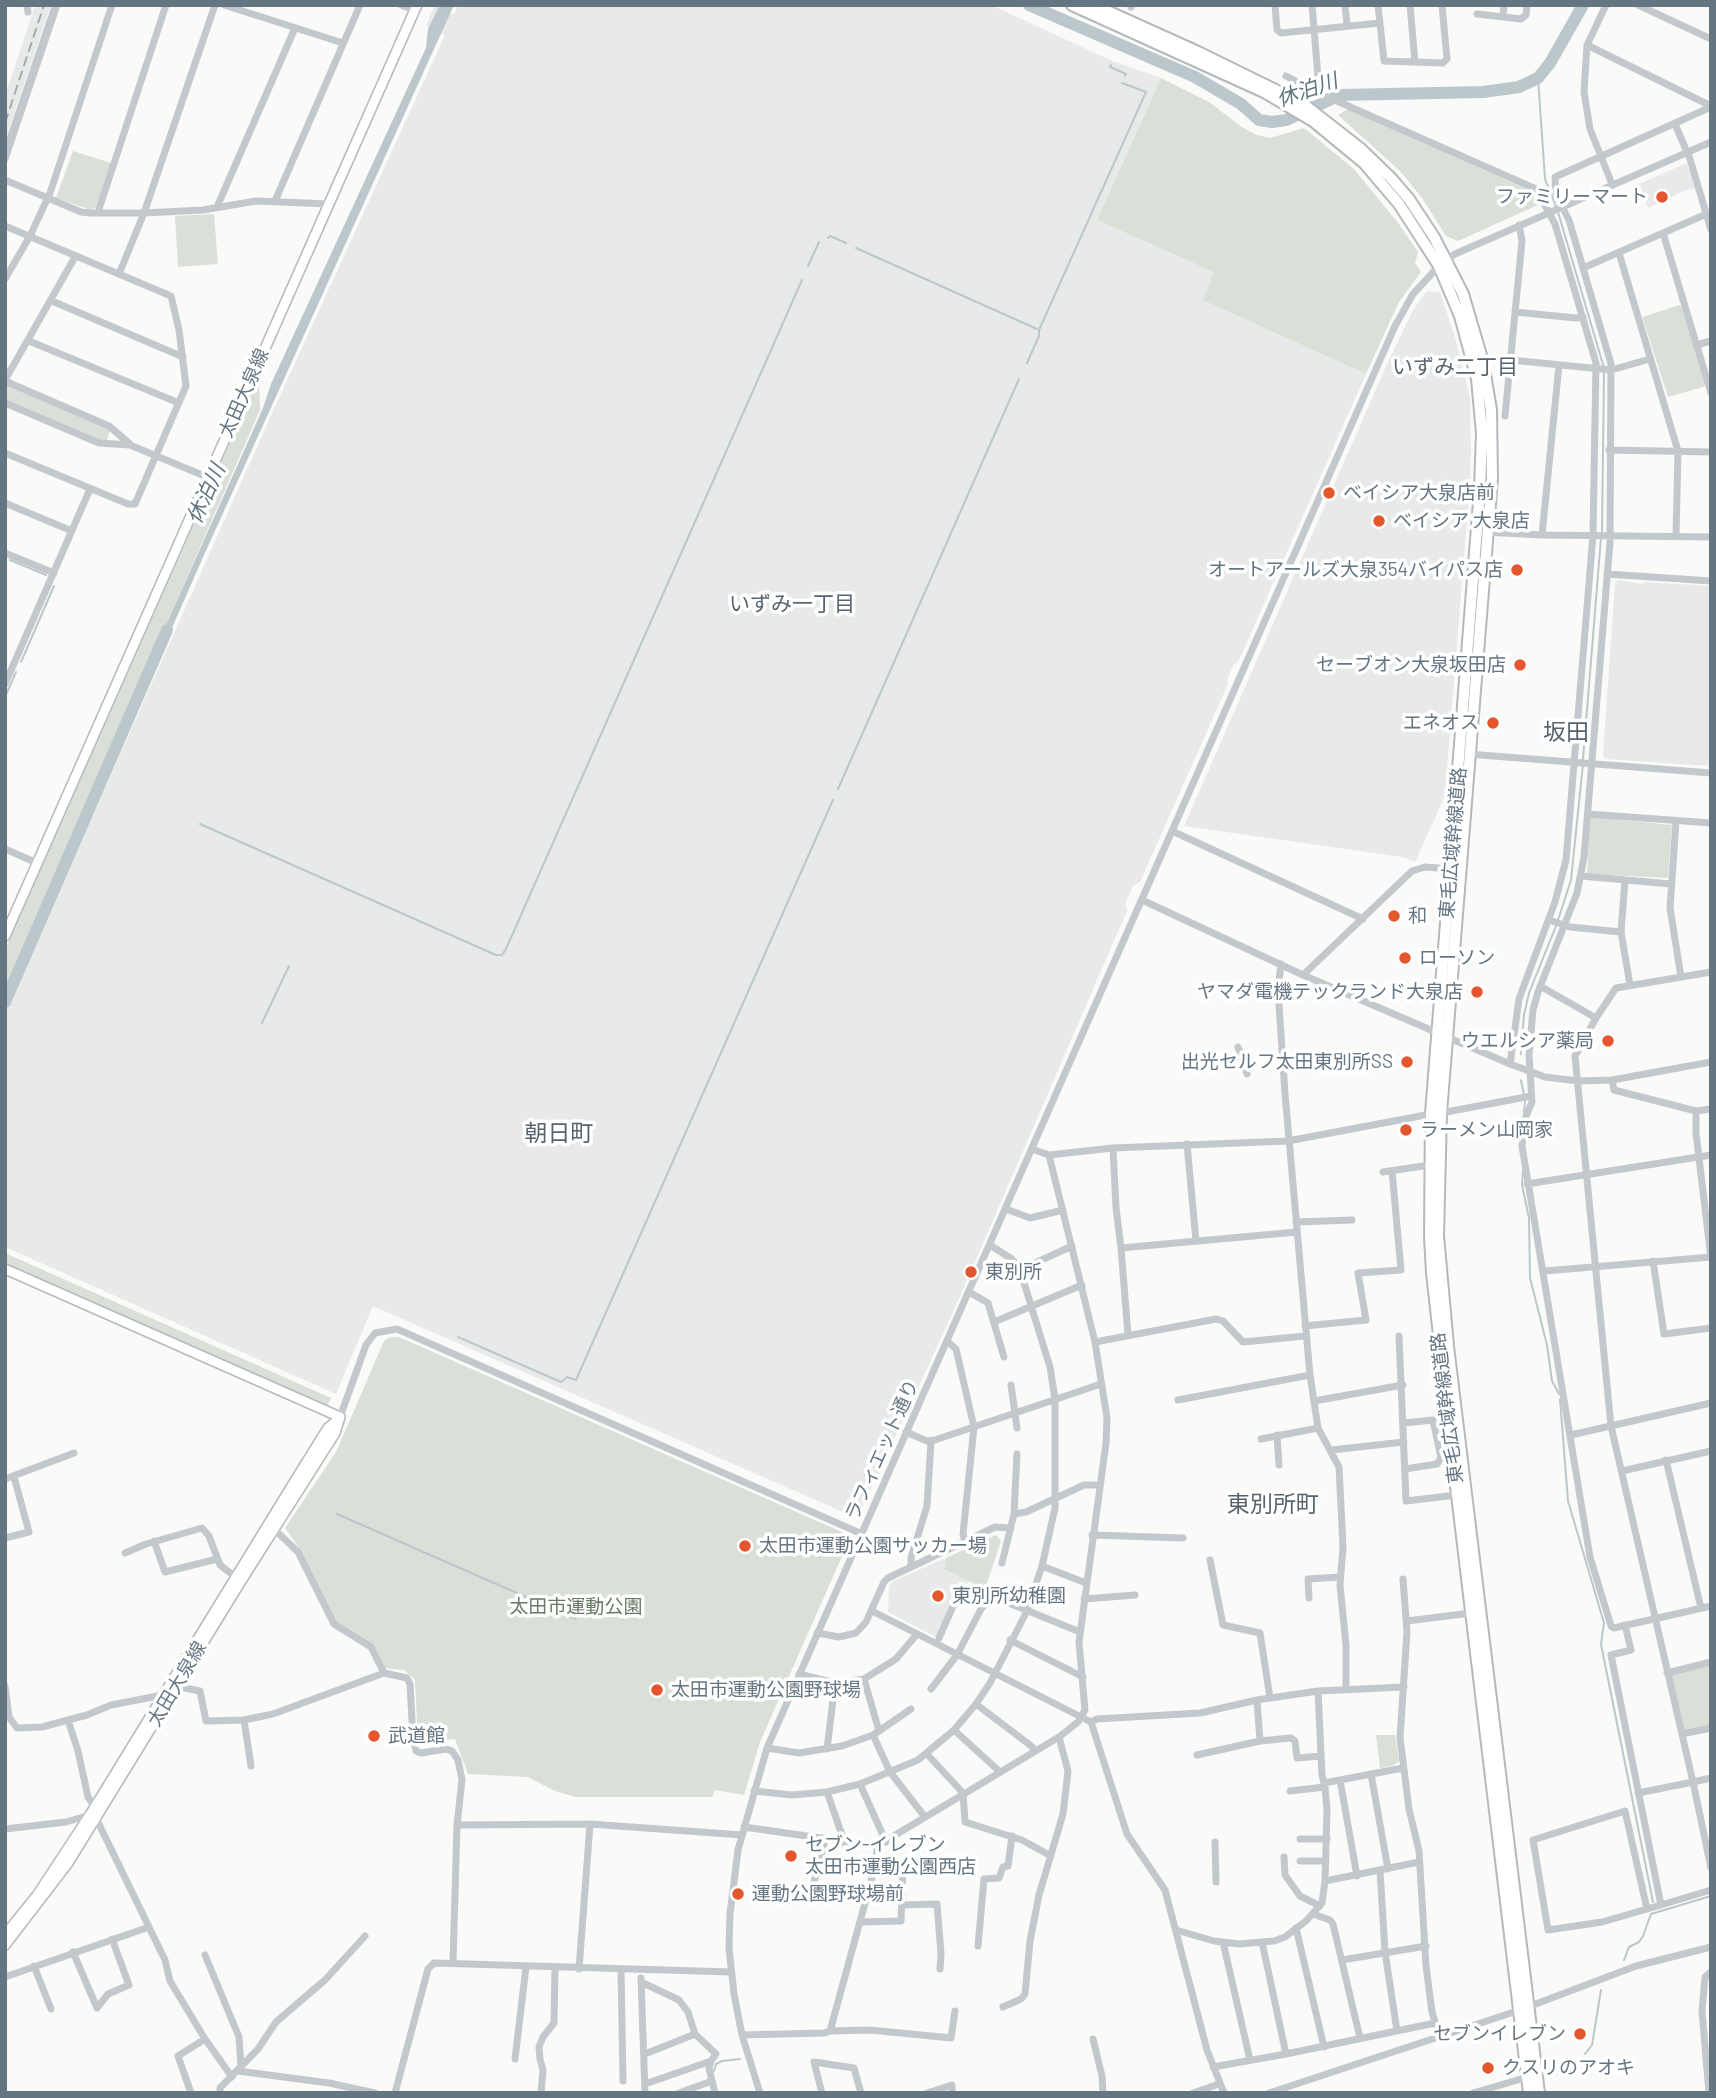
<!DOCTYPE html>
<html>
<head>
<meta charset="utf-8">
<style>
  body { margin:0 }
  #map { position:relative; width:1716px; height:2098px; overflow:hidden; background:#fafaf8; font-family:Barlow,sans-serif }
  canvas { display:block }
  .frame { position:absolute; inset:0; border:7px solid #657683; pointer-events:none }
</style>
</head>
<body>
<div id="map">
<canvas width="1716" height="2098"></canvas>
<div class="frame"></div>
</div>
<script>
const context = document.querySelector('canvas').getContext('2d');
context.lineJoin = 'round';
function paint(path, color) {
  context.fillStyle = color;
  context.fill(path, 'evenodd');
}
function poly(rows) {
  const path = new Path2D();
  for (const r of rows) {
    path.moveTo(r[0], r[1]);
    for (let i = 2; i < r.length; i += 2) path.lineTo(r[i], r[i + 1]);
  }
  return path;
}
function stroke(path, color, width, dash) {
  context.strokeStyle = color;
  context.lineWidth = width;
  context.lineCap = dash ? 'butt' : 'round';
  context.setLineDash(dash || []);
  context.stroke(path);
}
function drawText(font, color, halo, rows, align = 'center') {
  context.font = font + ' Barlow,"Noto Sans JP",sans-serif';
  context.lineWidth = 7;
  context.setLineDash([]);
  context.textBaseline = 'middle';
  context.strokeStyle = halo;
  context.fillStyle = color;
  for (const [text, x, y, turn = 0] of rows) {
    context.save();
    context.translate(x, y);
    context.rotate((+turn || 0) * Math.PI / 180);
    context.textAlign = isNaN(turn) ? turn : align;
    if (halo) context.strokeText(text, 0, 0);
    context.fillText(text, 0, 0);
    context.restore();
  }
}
paint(poly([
  [35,5,51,5,5,141,5,96],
  [458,5,991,5,1110,60,1161,78,1097,220,1215,272,1204,300,1366,374,1239,660,1233,666,1227,680,1228,684,1140,882,1133,886,1125,904,1127,911,955,1308,861,1511,852,1516,373,1306,336,1394,5,1247,5,1013,273,411,445,35,426,26,435,6,454,14],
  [1687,163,1696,188,1684,191,1648,208,1639,184],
  [1427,291,1440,292,1455,337,1470,398,1471,453,1469,494,1445,796,1415,862,1402,857,1184,826,1387,364,1413,310],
  [1618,580,1643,584,1646,582,1711,586,1711,766,1605,759,1603,755,1615,583],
  [946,1558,944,1569,969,1581,963,1592,956,1590,936,1637,888,1612,889,1586,893,1581]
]), '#e8e9e9');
paint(poly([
  [1161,78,1209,102,1243,128,1257,135,1270,138,1304,128,1354,169,1399,224,1418,252,1415,263,1421,272,1399,302,1366,374,1203,300,1214,272,1097,220],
  [1348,109,1533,192,1540,204,1458,241,1446,236,1422,198,1400,171,1338,115],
  [73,151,111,163,96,207,91,210,56,198],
  [214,214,218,264,178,267,175,216],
  [1679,305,1682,307,1705,385,1703,387,1668,397,1643,319,1643,317],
  [259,378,260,410,5,993,5,950],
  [5,384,105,426,110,431,107,440,100,440,5,400],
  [1592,817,1672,825,1668,878,1587,874,1590,819],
  [5,1253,331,1398,327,1407,5,1263],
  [390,1337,399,1337,851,1536,760,1742,744,1795,715,1790,712,1797,576,1797,555,1791,528,1777,468,1774,455,1739,418,1742,415,1680,404,1670,384,1668,379,1663,366,1640,335,1623,297,1545,285,1528,336,1452,384,1341],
  [996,1535,1001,1541,985,1589,944,1569,946,1558],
  [1711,1664,1711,1725,1681,1732,1669,1675],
  [1376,1735,1395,1735,1399,1761,1392,1766,1380,1768]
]), '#dadfd7');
paint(poly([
  [440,5,454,5,204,555,164,646,158,643,263,408,271,384,426,48,428,29]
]), '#bbc7cb');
stroke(poly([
  [1111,65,1110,67,1126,74,1125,76],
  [1538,78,1545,179,1556,207],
  [5,146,53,5],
  [1558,212,1604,368],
  [828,238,830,236,846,243],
  [856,248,1037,329],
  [808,266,819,242],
  [1027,363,1039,336,1039,330,1146,92,1122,83],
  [1602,532,1604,373],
  [10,560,46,575],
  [21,662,54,586],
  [5,697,16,672],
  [1583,759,1601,538],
  [838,789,1019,379],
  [200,824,496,955,502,955,506,949,802,280],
  [1558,920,1571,880,1583,764],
  [262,1023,289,966],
  [1521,1054,1524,1015,1529,993,1556,926],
  [1521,1080,1524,1095],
  [1524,1112,1525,1101],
  [1521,1129,1522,1118],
  [1523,1170,1522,1185,1529,1218,1530,1278,1547,1345,1552,1381,1559,1394],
  [458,1337,561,1382,567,1377,576,1380,833,800],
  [1560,1399,1568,1501,1604,1623,1601,1644,1653,1902],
  [337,1514,576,1619],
  [1624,1960,1629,1947,1639,1942,1643,1936,1651,1914,1711,1896],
  [1585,2054,1592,2045,1601,1990],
  [714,2071,716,2064,722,2061,740,2059]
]), '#bbc7cb', 2);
stroke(poly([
  [1029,5,1195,77,1241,104,1259,120,1272,122,1286,120,1340,95,1483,92,1519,87,1538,78,1550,63,1583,5],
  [5,1002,167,630]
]), '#bbc7cb', 12);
const major = poly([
  [5,936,417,5],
  [5,1269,340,1417],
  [5,1935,38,1894,90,1815,298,1476,328,1428,339,1419],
  [5,1945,68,1863,241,1581,335,1433,340,1417]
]);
const highway = poly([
  [1072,5,1264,92,1313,121,1364,163,1399,204,1439,266,1460,316,1477,379,1482,433,1480,489,1431,1114,1430,1236,1432,1273,1457,1495,1529,2093],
  [1094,5,1198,52,1302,103,1361,149,1391,178,1409,199,1434,237,1463,294,1483,362,1491,410,1492,479,1441,1113,1438,1236,1448,1346,1539,2093]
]);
stroke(major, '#b5babe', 12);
stroke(highway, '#b4b9bd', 14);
stroke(poly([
  [27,5,28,12],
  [224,5,343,43],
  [401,5,415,10],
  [1275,5,1277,30,1281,33,1380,23],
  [1312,5,1318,77,1317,92],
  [1345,5,1347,25],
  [1378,5,1384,61,1443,63,1447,59,1442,5],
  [1410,5,1415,62],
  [1606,5,1587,45,1584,92,1590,129,1612,184],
  [1638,5,1711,39],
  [1131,7,1132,5],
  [1477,14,1521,19,1526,15,1527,5],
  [1503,17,1504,5],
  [1587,45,1711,106],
  [1286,76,1321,94,1536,189,1555,224,1596,363,1593,535,1566,860,1555,902,1519,999,1510,1064],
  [1711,107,1555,177,1556,195,1569,220,1611,364,1610,542,1584,857,1577,893,1538,992,1533,1010,1529,1055,1532,1102,1526,1116,1522,1146,1590,1557,1611,1626,1614,1628,1711,1606],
  [1675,124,1690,159,1711,230],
  [5,159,57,5],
  [5,180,81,212,90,213,144,213,203,210,256,201,329,204],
  [275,201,360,5],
  [217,207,295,28],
  [98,212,166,5],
  [5,226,171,296,179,330,186,386,135,504,128,504,5,453],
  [1663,233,1711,393],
  [1619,253,1678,451,1676,536],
  [1583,268,1711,212],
  [119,274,144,213,215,5],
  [5,279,30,236,50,193,112,5],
  [52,301,183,357],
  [1515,312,1576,318,1583,317],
  [29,341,179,403],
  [1696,345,1711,341],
  [1511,360,1611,370,1650,359],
  [5,380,75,257],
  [5,381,109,426,130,444],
  [5,403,99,443,130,445,207,477],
  [1505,416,1522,241,1519,225],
  [1609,450,1711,452],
  [5,503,72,531],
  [1484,532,1542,535,1711,537],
  [1542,535,1559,365],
  [5,553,54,573],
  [1607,574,1711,581],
  [5,684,90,489],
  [1468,754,1711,773],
  [1588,814,1711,823],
  [1676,821,1670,908,1681,977],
  [1172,831,1363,919],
  [5,849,37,863],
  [1581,876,1671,884],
  [1625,880,1621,932,1630,985],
  [1142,900,1303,975,1510,1064,1545,1077,1578,1081,1612,1080,1711,1062],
  [1549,920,1570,927,1621,932],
  [1281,964,1278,990,1285,1094,1310,1375,1318,1428,1339,1467,1343,1547,1340,1585,1346,1645,1346,1689],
  [1711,972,1616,988,1596,1018,1575,1056,1611,1426,1693,1782,1711,1778],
  [1303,975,1412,871,1425,867,1451,869],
  [1540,986,1596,1018],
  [1238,1047,1247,1074],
  [1612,1080,1614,1090,1696,1111,1711,1109],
  [1696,1111,1696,1133,1711,1258],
  [1441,1113,1531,1096],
  [1187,1144,1196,1241],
  [1113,1148,1116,1208,1121,1248,1128,1335],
  [1032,1149,1049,1155,1113,1148,1288,1141,1431,1114],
  [1383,1172,1430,1165],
  [1527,1184,1711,1155],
  [1006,1209,1030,1218,1063,1210],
  [1296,1222,1352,1220],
  [1121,1248,1297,1232],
  [1653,1261,1664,1334,1711,1328],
  [1020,1270,1072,1246],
  [1545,1271,1711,1257],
  [969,1292,988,1303,1004,1357],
  [994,1322,1082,1285],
  [1305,1326,1366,1320,1358,1273,1401,1270,1392,1171],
  [1399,1336,1406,1501,1457,1495],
  [947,1341,956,1349,974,1427,963,1534,965,1541],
  [1095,1342,1216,1319,1223,1321,1243,1342,1305,1336],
  [1011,1385,1017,1428],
  [1178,1400,1310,1375],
  [1314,1401,1403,1385],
  [340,1417,366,1345,375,1333,397,1329,862,1534],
  [1404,1423,1433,1420,1441,1458,1437,1464,1405,1469],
  [906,1432,927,1441,935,1440,1101,1384],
  [1277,1435,1279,1465],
  [1571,1435,1711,1403],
  [1261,1439,1318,1428],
  [1331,1450,1404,1442],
  [1666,1460,1701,1608],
  [1622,1471,1711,1451],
  [5,1479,74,1453],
  [1014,1514,1026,1512,1084,1485,1099,1485],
  [272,1527,298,1552,334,1624,371,1647,384,1673],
  [1092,1535,1183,1538],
  [5,1538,29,1532,14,1477],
  [154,1541,165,1572,217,1559],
  [125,1553,146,1544,202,1528,209,1536,220,1565,238,1579],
  [1210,1560,1223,1625,1260,1633,1270,1698],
  [1002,1563,1014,1514,1017,1454],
  [1042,1566,1086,1583],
  [911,1567,911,1558,927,1506,931,1441],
  [1403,1579,1407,1632,1400,1738,1409,1809,1419,1851,1426,1966,1432,2012,1439,2035],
  [989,1595,1080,1632],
  [1309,1598,1308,1579,1340,1577],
  [1084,1599,1135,1595],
  [872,1611,1091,1722,1127,1834,1165,1890,1207,2050,1224,2093],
  [1407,1621,1471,1613],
  [1625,1625,1631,1650,1611,1655,1661,1905],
  [817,1633,839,1637,856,1633,866,1622,884,1582,888,1578,995,1527,1011,1528],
  [939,1638,957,1597,965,1595,984,1606],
  [1010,1640,1083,1677],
  [1667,1673,1711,1662],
  [799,1674,835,1683,864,1679,896,1659,917,1634],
  [864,1679,879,1731],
  [5,1686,9,1717,17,1728,42,1727,87,1715,111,1705,163,1695],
  [174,1686,200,1691,206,1721,244,1720,273,1714,384,1673,407,1678,410,1684,413,1738,416,1751,421,1753,446,1749,452,1751,458,1760,462,1780,457,1825,453,1963],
  [931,1689,957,1655,991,1590],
  [1257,1700,1260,1741,1291,1738,1295,1741,1297,1758,1321,1756],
  [976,1704,1030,1745,1035,1750],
  [68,1720,78,1751,88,1797,95,1807],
  [244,1720,251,1766],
  [1091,1722,1097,1719,1200,1713,1257,1700,1318,1691,1404,1687],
  [954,1730,999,1771],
  [1682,1734,1711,1728],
  [873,1735,890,1772,925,1817],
  [767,1748,799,1753,842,1746,873,1735,911,1709],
  [827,1749,835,1683],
  [927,1754,963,1793,965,1822,1022,1840,1051,1856],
  [1197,1755,1260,1741],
  [1371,1774,1388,1869],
  [1340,1780,1357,1876],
  [1324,1783,1403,1768],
  [860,1784,886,1842],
  [754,1791,792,1795,827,1792,860,1784,918,1760,954,1730,976,1704,990,1683,1027,1611,1042,1566,1055,1508,1055,1399,1050,1367,1020,1270,1012,1259,990,1245],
  [1290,1791,1325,1787],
  [827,1792,842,1835,841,1843],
  [1638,1793,1693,1782,1711,1868],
  [96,1818,165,1960,170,1981,205,2039,232,2077],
  [457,1825,590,1824,742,1835],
  [744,1827,877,1846,1059,1737,1078,1722,1085,1710,1079,1642,1106,1443,1107,1418,1095,1342,1049,1155],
  [5,1829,66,1822,90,1815],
  [1300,1839,1327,1839],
  [1215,1842,1216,1882],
  [1284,1857,1285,1875,1300,1896,1320,1906],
  [1300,1861,1326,1861],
  [1380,1871,1385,1952,1397,2031],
  [1325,1881,1419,1862],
  [814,1882,825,1840],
  [902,1905,937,1904,941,1954,940,1969],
  [1647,1909,1625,1811,1533,1840,1548,1930,1602,1922,1647,1909,1661,1905,1711,1890],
  [1313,1914,1330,1920,1333,1924,1360,2038],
  [861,1922,901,1921,903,1865,876,1863],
  [1296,1928,1324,2047],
  [1176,1930,1214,1941,1239,1944,1274,1941,1285,1937,1306,1921,1322,1903,1325,1881,1327,1810,1325,1787,1322,1775,1318,1691],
  [1223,1942,1250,2060],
  [1262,1942,1286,2054],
  [978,1946,984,1879,999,1878,1003,1867,1008,1866,1012,1836],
  [73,1952,97,2008,108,1994,129,1985,112,1939],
  [205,1955,239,2037,241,2067],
  [1342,1960,1426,1946],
  [34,1966,51,2009],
  [579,1969,590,1824],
  [621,1970,623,2081],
  [5,1977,149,1927],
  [641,1978,645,2093],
  [641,1982,679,2000,688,2012,695,2034,716,2054,711,2061,709,2068,712,2081,679,2093],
  [1003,2007,1021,1999,1025,1994,1030,1941,1039,1895,1063,1814,1068,1771,1059,1737],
  [830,2031,870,2030,951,2038,955,2011],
  [742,2035,824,2033,830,2031,876,1863,877,1846],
  [1093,2039,1102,2076,1103,2093],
  [645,2054,695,2034],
  [515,2059,526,1967],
  [1213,2067,1286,2054,1435,2023],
  [238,2071,329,2083,375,2093],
  [712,2081,715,2093],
  [645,2084,711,2061],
  [191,2093,178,2056,205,2039],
  [220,2093,220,2088,258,2049,276,2022,326,1979,365,1936],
  [395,2093,428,1969,434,1963,731,1972],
  [541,2093,543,2070,540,2059,539,2047,543,2037,554,2023,555,1968],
  [760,2093,742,2035,734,1994,729,1948,730,1914,738,1850,767,1748,1395,326,1413,294,1439,266,1455,254,1711,142],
  [822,2093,814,2062,854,2068,861,2093],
  [927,2093,952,2085,952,2093],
  [1193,2093,1219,2084],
  [1269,2093,1520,2010,1636,1966,1711,1947],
  [1473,2093,1528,2077],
  [1709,2093,1702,2011,1705,1977,1711,1972]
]), '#c3c8cc', 7);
stroke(major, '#fff', 9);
stroke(highway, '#fff', 10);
stroke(poly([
  [5,123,44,5]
]), '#a2aab0', 2, [10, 5]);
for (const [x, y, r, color] of [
  [1662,197,7,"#e4572e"],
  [1329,493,7,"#e4572e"],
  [1379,521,7,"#e4572e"],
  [1517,570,7,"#e4572e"],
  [1520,665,7,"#e4572e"],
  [1493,723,7,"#e4572e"],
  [1394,916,7,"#e4572e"],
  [1405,958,7,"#e4572e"],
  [1477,992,7,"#e4572e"],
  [1608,1041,7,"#e4572e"],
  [1407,1062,7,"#e4572e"],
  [1406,1130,7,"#e4572e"],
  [971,1272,7,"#e4572e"],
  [745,1546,7,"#e4572e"],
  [938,1596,7,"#e4572e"],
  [657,1690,7,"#e4572e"],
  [374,1736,7,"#e4572e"],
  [791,1856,7,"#e4572e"],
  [738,1894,7,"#e4572e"],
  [1580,2034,7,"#e4572e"],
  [1488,2068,7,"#e4572e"]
]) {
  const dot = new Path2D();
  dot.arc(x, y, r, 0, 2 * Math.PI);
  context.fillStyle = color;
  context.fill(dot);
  stroke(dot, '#fff', 2.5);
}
drawText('19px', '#657683', '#fff', [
  ["ファミリーマート",1648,197,"right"],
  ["ベイシア大泉店前",1343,493],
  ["ベイシア 大泉店",1393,521],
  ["オートアールズ大泉354バイパス店",1503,570,"right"],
  ["セーブオン大泉坂田店",1506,665,"right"],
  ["エネオス",1479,723,"right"],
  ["和",1408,916],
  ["ローソン",1419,958],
  ["ヤマダ電機テックランド大泉店",1463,992,"right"],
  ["ウエルシア薬局",1594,1041,"right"],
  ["出光セルフ太田東別所SS",1393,1062,"right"],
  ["ラーメン山岡家",1420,1130],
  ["東別所",985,1272],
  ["太田市運動公園サッカー場",759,1546],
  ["東別所幼稚園",952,1596],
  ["太田市運動公園野球場",671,1690],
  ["武道館",388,1736],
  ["セブン-イレブン",805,1845],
  ["太田市運動公園西店",805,1867],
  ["運動公園野球場前",752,1894],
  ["セブンイレブン",1566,2034,"right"],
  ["クスリのアオキ",1502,2068]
], 'left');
drawText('19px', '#657683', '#fff', [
  ["太田大泉線",244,393,-66],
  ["東毛広域幹線道路",1453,843,-85],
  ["東毛広域幹線道路",1447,1408,-97],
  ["ラフィエット通り",882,1450,-66],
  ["太田大泉線",177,1684,-59]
]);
drawText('19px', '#687a64', '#fff', [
  ["太田市運動公園",576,1607]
]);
drawText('italic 21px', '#60757c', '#fff', [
  ["休泊川",1307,90,-19],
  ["休泊川",206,494,-66]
]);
drawText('21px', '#57646e', '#fff', [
  ["いずみ二丁目",1455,367],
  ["いずみ一丁目",792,604]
]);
drawText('23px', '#57646e', '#fff', [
  ["坂田",1566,732],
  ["朝日町",559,1133],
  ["東別所町",1273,1504]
]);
</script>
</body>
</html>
